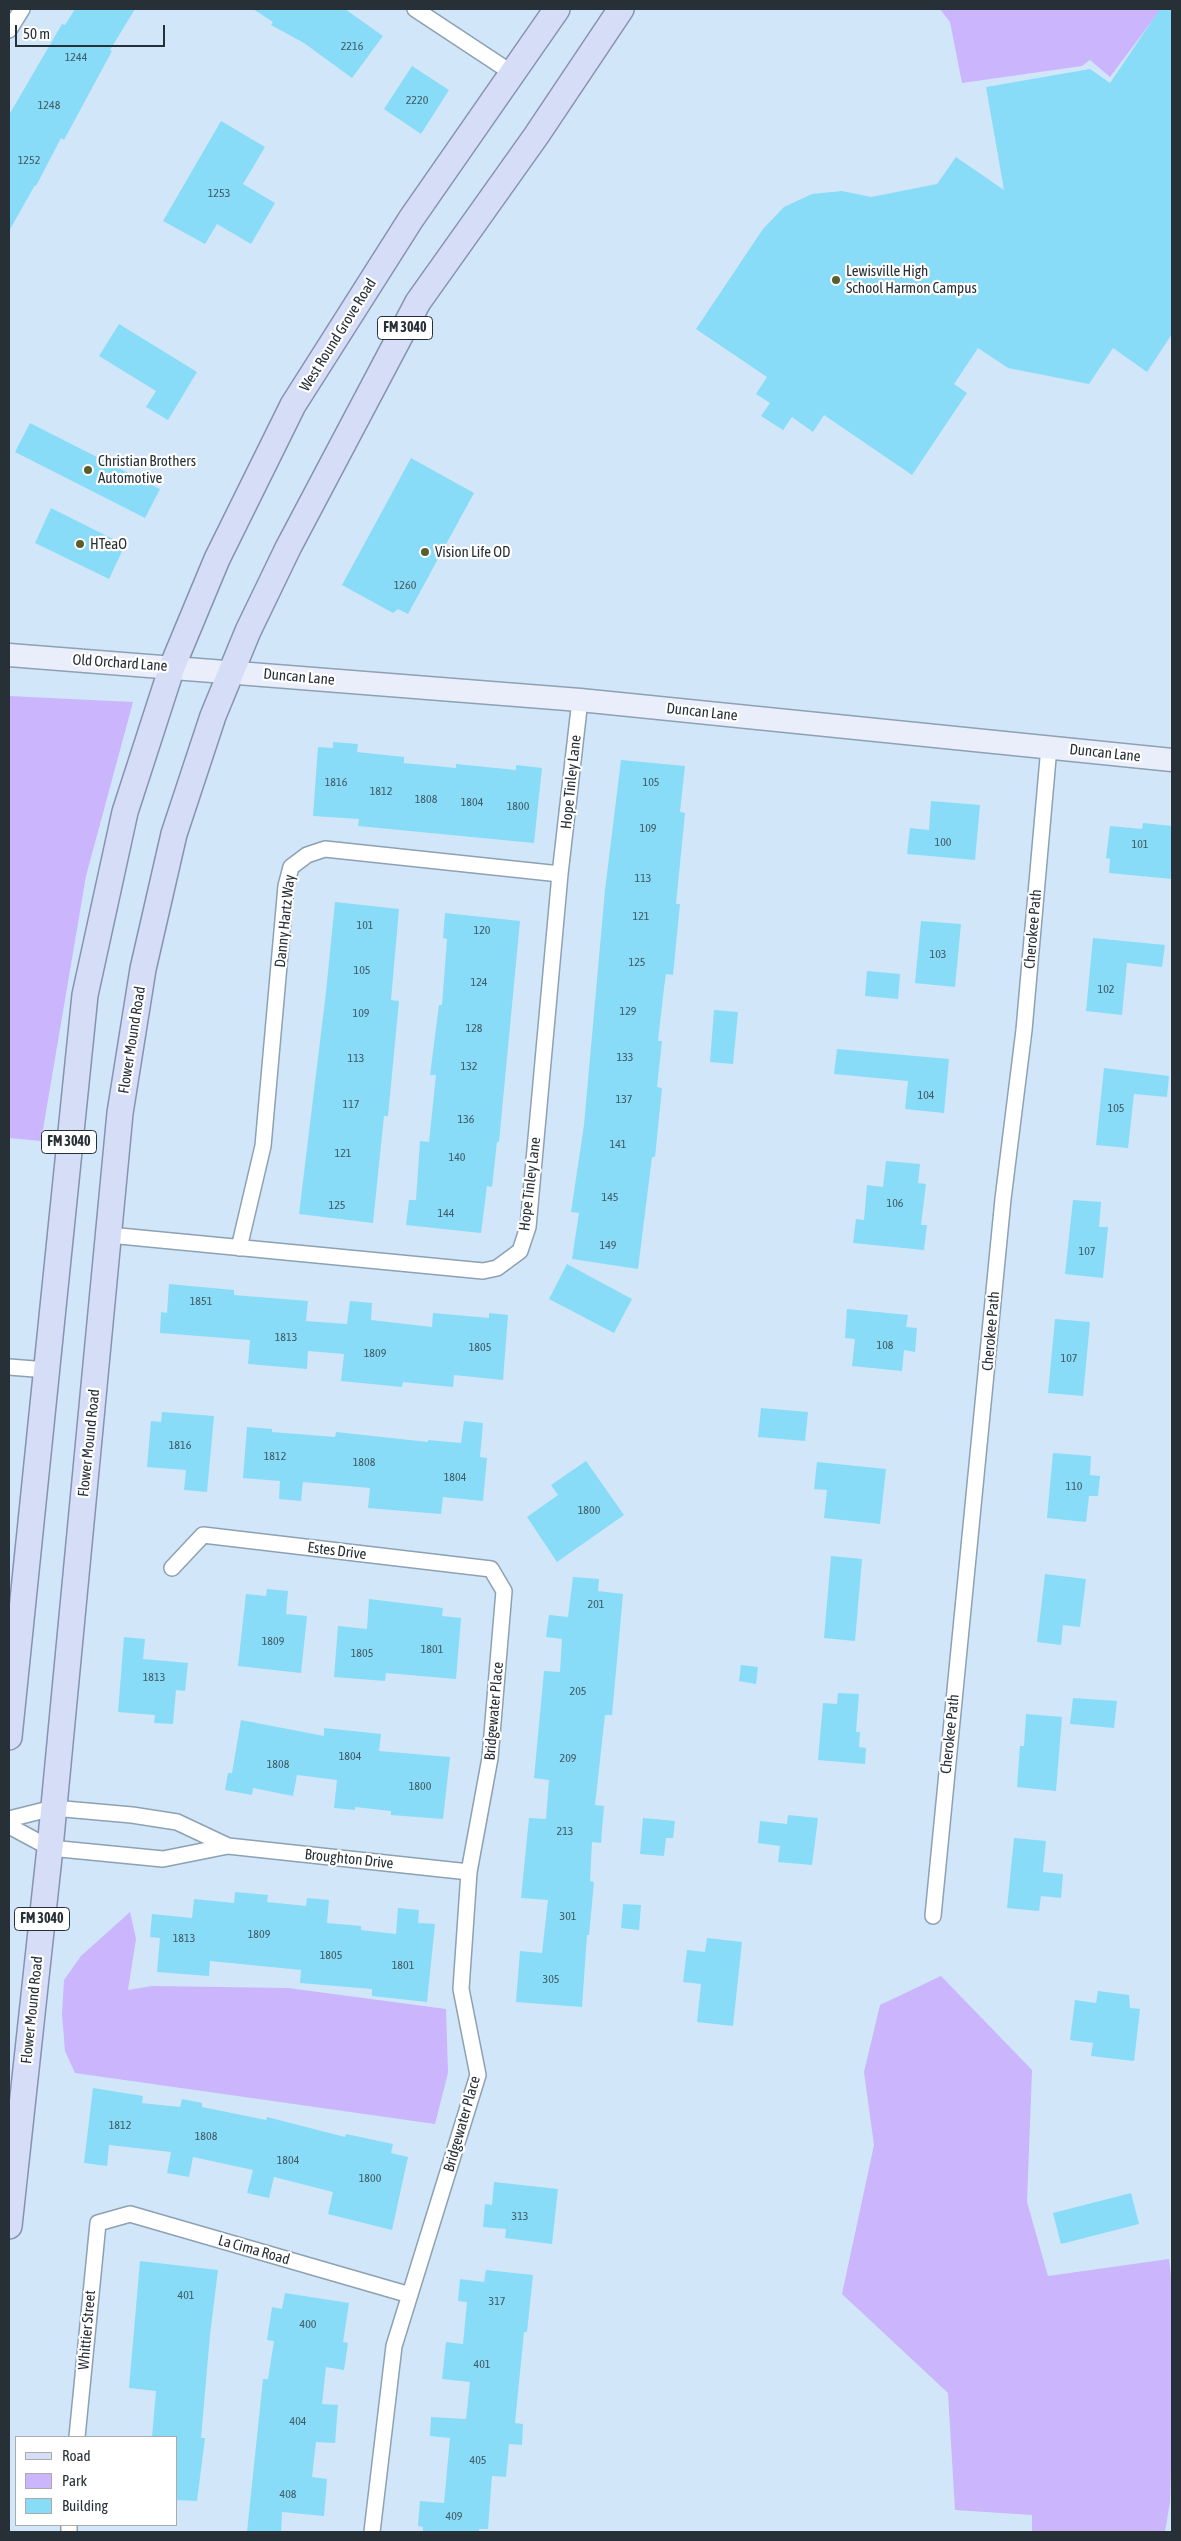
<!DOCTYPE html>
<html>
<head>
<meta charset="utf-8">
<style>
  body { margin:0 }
  #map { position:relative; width:1181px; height:2541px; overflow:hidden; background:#d1e6f9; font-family:"Asap Condensed",sans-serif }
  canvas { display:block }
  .frame { position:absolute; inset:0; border:10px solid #283037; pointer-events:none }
  .legend { position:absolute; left:15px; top:2436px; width:162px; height:90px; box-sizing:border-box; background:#fff; border:1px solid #a9acaf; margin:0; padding:6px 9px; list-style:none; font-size:15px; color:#283037 }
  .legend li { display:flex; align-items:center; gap:10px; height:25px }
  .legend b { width:25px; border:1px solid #a9acaf }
  .scale { position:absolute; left:15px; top:25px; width:150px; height:22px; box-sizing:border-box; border:2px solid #283037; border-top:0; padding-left:6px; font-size:15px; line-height:18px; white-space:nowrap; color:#283037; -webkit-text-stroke:4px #fff; paint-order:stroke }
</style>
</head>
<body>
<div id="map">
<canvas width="1181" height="2541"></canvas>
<div class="frame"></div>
<ul class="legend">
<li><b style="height:6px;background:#d6ddf7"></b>Road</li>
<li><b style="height:14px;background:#cbb5fc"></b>Park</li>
<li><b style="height:14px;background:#89dcf7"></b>Building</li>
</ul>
<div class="scale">50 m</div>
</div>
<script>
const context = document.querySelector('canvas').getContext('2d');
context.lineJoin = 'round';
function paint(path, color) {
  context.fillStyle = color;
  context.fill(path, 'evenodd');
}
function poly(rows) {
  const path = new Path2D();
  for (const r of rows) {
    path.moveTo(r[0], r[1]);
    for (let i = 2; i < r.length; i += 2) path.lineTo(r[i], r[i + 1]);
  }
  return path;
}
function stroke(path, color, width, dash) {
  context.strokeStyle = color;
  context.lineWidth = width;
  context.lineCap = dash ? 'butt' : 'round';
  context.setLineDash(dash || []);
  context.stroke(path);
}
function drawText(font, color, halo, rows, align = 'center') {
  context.font = font + ' "Asap Condensed",sans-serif';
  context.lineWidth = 4.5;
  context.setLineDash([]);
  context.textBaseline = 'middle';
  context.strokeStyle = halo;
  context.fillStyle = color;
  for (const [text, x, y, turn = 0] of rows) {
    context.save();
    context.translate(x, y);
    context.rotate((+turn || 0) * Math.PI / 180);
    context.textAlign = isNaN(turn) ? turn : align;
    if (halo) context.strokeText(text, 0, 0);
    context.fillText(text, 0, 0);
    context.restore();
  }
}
paint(poly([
  [940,9,1161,9,1110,77,1090,60,1082,66,962,83,950,22],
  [9,696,133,702,86,876,41,1141,9,1138],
  [130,1912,136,1939,128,1990,152,1986,288,1988,446,2009,448,2073,435,2124,75,2073,65,2051,62,2014,64,1980,81,1956],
  [941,1976,1032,2070,1027,2202,1048,2276,1169,2259,1172,2285,1172,2442,1170,2502,1165,2532,1032,2532,1032,2515,955,2510,948,2393,842,2294,874,2145,864,2072,880,2005]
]), '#cbb5fc');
paint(poly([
  [75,9,135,9,110,50,112,51,64,140,61,138,36,186,35,185,9,231,9,115,62,24,65,25],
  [253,9,345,9,383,36,352,78,304,43,271,25,273,22],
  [1160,9,1172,9,1172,334,1147,372,1113,348,1089,384,1008,368,978,348,954,384,967,393,912,475,824,415,813,432,792,417,783,430,761,416,770,403,756,394,767,377,696,329,763,229,784,207,812,194,842,191,871,197,937,184,956,157,1004,190,986,87,1090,69,1110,83],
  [412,66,449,90,421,134,384,109],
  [221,121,265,147,243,184,275,203,251,244,217,224,205,244,163,221],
  [119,324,197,372,168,420,146,407,156,391,99,356],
  [30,423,160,489,145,518,15,452],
  [411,458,474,493,408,614,398,609,393,613,342,585],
  [51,508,125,545,109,579,35,543],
  [333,742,358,744,357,752,404,757,404,763,456,768,456,764,516,770,516,765,542,768,534,843,358,826,359,819,313,816,318,747,333,748],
  [621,760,685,766,680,812,685,813,676,904,680,904,673,975,666,974,664,988,658,1041,662,1041,657,1087,662,1088,655,1157,652,1157,638,1269,572,1259,579,1213,571,1212,584,1125,605,890],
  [931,801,980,805,975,860,907,854,910,828,929,830],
  [1143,823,1172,826,1172,879,1109,873,1110,859,1106,858,1110,826,1142,829],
  [335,902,399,909,391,1000,399,1001,388,1116,384,1116,373,1223,299,1214,326,992],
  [445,913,520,921,499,1142,497,1142,492,1187,487,1186,481,1233,406,1225,409,1200,416,1200,420,1141,429,1142,436,1075,430,1075,439,1005,442,1005,447,939,443,938],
  [921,921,961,924,955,987,915,983],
  [1093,938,1165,945,1162,967,1127,963,1122,1015,1086,1011],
  [867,971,900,974,898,999,865,996],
  [714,1010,738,1012,733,1064,710,1062],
  [837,1049,949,1059,944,1113,905,1109,908,1081,834,1074],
  [1104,1068,1169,1076,1167,1097,1134,1094,1128,1148,1096,1145],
  [886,1161,920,1164,918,1183,926,1184,921,1225,927,1225,924,1250,853,1243,856,1219,864,1220,867,1185,883,1187],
  [1073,1200,1101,1202,1099,1227,1108,1227,1103,1278,1065,1274],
  [567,1264,632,1299,614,1333,549,1299],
  [169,1284,234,1290,234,1295,308,1301,306,1321,347,1324,350,1301,372,1303,371,1320,432,1327,433,1313,489,1318,489,1313,508,1315,503,1380,454,1375,453,1387,403,1382,402,1387,341,1381,344,1354,308,1351,307,1369,248,1364,250,1340,160,1333,161,1312,167,1313],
  [847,1309,908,1315,906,1327,917,1328,915,1352,904,1350,902,1371,852,1366,855,1339,845,1338],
  [1055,1319,1090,1322,1083,1396,1048,1393],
  [761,1408,808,1412,805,1441,758,1437],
  [162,1412,214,1416,207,1492,184,1490,186,1470,147,1467,151,1421,161,1422],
  [464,1421,483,1423,480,1457,487,1458,483,1501,443,1497,441,1514,368,1508,370,1488,303,1482,301,1501,279,1499,280,1481,243,1478,247,1427,272,1429,272,1432,335,1437,336,1432,428,1442,428,1440,461,1443],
  [1053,1453,1091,1456,1090,1475,1100,1476,1098,1496,1089,1496,1086,1522,1047,1518],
  [586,1461,624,1515,557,1562,527,1517,558,1495,551,1485],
  [817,1462,886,1469,880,1524,824,1518,827,1490,814,1489],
  [831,1556,862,1559,855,1641,824,1638],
  [1045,1574,1086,1579,1080,1627,1063,1625,1061,1645,1037,1642],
  [573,1577,599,1579,598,1591,623,1594,612,1715,605,1715,595,1805,604,1806,601,1843,592,1842,590,1881,594,1882,589,1935,587,1935,582,2007,516,2002,520,1951,542,1953,548,1900,521,1898,529,1818,546,1819,549,1780,534,1778,544,1671,560,1672,562,1639,546,1637,549,1615,568,1617],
  [267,1589,288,1591,286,1614,307,1616,301,1673,238,1666,246,1594,266,1596],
  [369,1599,443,1608,442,1616,461,1618,456,1679,386,1673,385,1681,334,1677,338,1626,367,1629],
  [124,1637,145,1639,143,1659,188,1663,185,1691,176,1690,173,1724,154,1723,155,1715,118,1712],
  [741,1665,758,1667,756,1684,739,1681],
  [838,1693,859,1694,856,1732,860,1732,859,1747,866,1748,865,1764,818,1760,823,1703,837,1704],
  [1073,1698,1117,1701,1114,1728,1070,1724],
  [1026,1714,1062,1717,1056,1791,1017,1787,1020,1746,1024,1746],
  [241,1720,324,1736,324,1728,381,1734,379,1751,450,1757,443,1819,391,1815,391,1811,355,1807,355,1810,334,1808,337,1780,297,1775,293,1796,253,1788,252,1795,225,1790,228,1773,232,1773],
  [788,1815,818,1818,812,1865,778,1862,780,1846,758,1843,760,1821,787,1824],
  [643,1818,675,1821,673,1838,666,1838,664,1856,640,1854],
  [1014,1838,1046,1841,1043,1872,1063,1874,1061,1898,1041,1896,1039,1911,1007,1908],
  [235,1892,268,1895,267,1902,306,1906,307,1898,329,1900,327,1923,361,1926,361,1930,396,1934,398,1908,419,1910,418,1923,435,1924,427,2002,372,1996,372,1989,300,1983,301,1970,210,1961,209,1976,157,1972,160,1938,150,1937,152,1914,192,1918,194,1899,234,1903],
  [623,1904,641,1905,639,1930,621,1928],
  [707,1938,742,1942,733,2026,697,2022,701,1984,683,1982,687,1950,705,1952],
  [1098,1991,1129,1995,1130,2008,1140,2009,1134,2061,1091,2056,1093,2043,1070,2040,1075,2000,1096,2003],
  [93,2088,143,2096,142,2103,180,2107,182,2099,202,2103,202,2107,266,2120,267,2117,345,2137,346,2134,393,2144,391,2153,408,2157,392,2230,328,2214,333,2192,274,2177,269,2198,247,2193,253,2170,193,2157,189,2177,167,2173,171,2152,109,2145,107,2166,84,2163],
  [494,2182,558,2189,552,2244,505,2238,506,2229,483,2227,485,2204,492,2205],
  [1131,2193,1139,2224,1061,2244,1053,2213],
  [140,2261,218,2270,210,2335,201,2438,205,2438,197,2501,176,2500,176,2437,152,2437,156,2391,129,2388],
  [486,2270,533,2275,527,2332,524,2332,515,2423,523,2424,522,2445,509,2444,506,2477,492,2476,488,2529,479,2529,479,2532,423,2532,423,2527,418,2526,420,2501,444,2503,450,2438,430,2436,431,2417,466,2419,470,2382,442,2379,446,2342,463,2344,467,2302,458,2301,460,2279,484,2282],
  [285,2293,349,2303,343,2342,348,2343,344,2370,326,2367,322,2404,338,2405,335,2443,316,2442,312,2477,327,2479,324,2516,282,2512,281,2532,247,2532,263,2379,268,2379,274,2341,267,2340,272,2307,282,2309]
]), '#89dcf7');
const street = poly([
  [415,9,512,73],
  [9,30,22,9],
  [109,1235,483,1271,497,1268,520,1251,528,1227,560,874,580,700],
  [239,1248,263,1146,286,886,291,867,307,855,325,849,560,874],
  [9,1367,47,1370],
  [172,1568,203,1535,491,1569,504,1591,490,1758,469,1872,461,1989,478,2075,394,2346,372,2532],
  [9,1819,53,1808,132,1815,177,1822,228,1846],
  [9,1826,50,1848,163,1859,228,1846,469,1872],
  [933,1916,1003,1199,1024,1030,1049,747],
  [77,2437,98,2223,130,2214,410,2295],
  [69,2532,69,2525]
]);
const secondary = poly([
  [9,655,580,700,1172,760]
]);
const primary = poly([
  [9,1737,85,995,125,812,172,667,217,559,293,405,411,219,557,9],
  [9,2226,50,1848,120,1113,143,969,174,834,213,716,248,631,288,548,418,302,536,136,621,9]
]);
stroke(street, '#8da1b3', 18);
stroke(secondary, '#8da1b3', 25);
stroke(primary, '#8792b1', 28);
stroke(street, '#fff', 15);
stroke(secondary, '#eaeefb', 22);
stroke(primary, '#d6ddf7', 25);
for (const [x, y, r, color] of [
  [836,280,5,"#585e2c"],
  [88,470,5,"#585e2c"],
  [80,544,5,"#585e2c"],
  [425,552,5,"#585e2c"]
]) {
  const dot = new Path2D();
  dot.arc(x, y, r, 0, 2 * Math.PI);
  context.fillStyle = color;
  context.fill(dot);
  stroke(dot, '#fff', 2);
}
drawText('12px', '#405b67', null, [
  ["2216",352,46],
  ["1244",76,57],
  ["2220",417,100],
  ["1248",49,105],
  ["1252",29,160],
  ["1253",219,193],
  ["1260",405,585],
  ["1816",336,782],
  ["105",651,782],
  ["1812",381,791],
  ["1808",426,799],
  ["1804",472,802],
  ["1800",518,806],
  ["109",648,828],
  ["100",943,842],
  ["101",1140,844],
  ["113",643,878],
  ["121",641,916],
  ["101",365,925],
  ["120",482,930],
  ["103",938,954],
  ["125",637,962],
  ["105",362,970],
  ["124",479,982],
  ["102",1106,989],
  ["129",628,1011],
  ["109",361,1013],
  ["128",474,1028],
  ["133",625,1057],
  ["113",356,1058],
  ["132",469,1066],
  ["104",926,1095],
  ["137",624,1099],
  ["117",351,1104],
  ["105",1116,1108],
  ["136",466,1119],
  ["141",618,1144],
  ["121",343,1153],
  ["140",457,1157],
  ["145",610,1197],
  ["106",895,1203],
  ["125",337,1205],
  ["144",446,1213],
  ["149",608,1245],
  ["107",1087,1251],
  ["1851",201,1301],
  ["1813",286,1337],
  ["108",885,1345],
  ["1805",480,1347],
  ["1809",375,1353],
  ["107",1069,1358],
  ["1816",180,1445],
  ["1812",275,1456],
  ["1808",364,1462],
  ["1804",455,1477],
  ["110",1074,1486],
  ["1800",589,1510],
  ["201",596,1604],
  ["1809",273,1641],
  ["1801",432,1649],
  ["1805",362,1653],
  ["1813",154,1677],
  ["205",578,1691],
  ["1804",350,1756],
  ["209",568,1758],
  ["1808",278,1764],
  ["1800",420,1786],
  ["213",565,1831],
  ["301",568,1916],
  ["1809",259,1934],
  ["1813",184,1938],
  ["1805",331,1955],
  ["1801",403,1965],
  ["305",551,1979],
  ["1812",120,2125],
  ["1808",206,2136],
  ["1804",288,2160],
  ["1800",370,2178],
  ["313",520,2216],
  ["401",186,2295],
  ["317",497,2301],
  ["400",308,2324],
  ["401",482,2364],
  ["404",298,2421],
  ["405",478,2460],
  ["408",288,2494],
  ["409",454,2516]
]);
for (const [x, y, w] of [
  [405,328,55],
  [69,1142,55],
  [42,1919,55]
]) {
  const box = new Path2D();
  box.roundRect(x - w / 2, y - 11.5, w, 23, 4);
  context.fillStyle = '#fff';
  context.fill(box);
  stroke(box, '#283037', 1);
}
drawText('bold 14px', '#283037', null, [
  ["FM 3040",405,328],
  ["FM 3040",69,1142],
  ["FM 3040",42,1919]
]);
drawText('15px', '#283037', '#fff', [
  ["Lewisville High",846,271],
  ["School Harmon Campus",846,288],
  ["Christian Brothers",98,461],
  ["Automotive",98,478],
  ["HTeaO",90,544],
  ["Vision Life OD",435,552]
], 'left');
drawText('15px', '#283037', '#fff', [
  ["West Round Grove Road",338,335,-58],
  ["Old Orchard Lane",120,663,4],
  ["Duncan Lane",299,677,5],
  ["Duncan Lane",702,712,6],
  ["Duncan Lane",1105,753,6],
  ["Hope Tinley Lane",571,782,-84],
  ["Danny Hartz Way",285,921,-84],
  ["Cherokee Path",1033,929,-85],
  ["Flower Mound Road",132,1040,-81],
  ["Hope Tinley Lane",530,1184,-83],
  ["Cherokee Path",991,1331,-85],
  ["Flower Mound Road",89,1443,-84],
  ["Estes Drive",337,1551,7],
  ["Bridgewater Place",494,1711,-85],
  ["Cherokee Path",950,1734,-84],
  ["Broughton Drive",349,1859,6],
  ["Flower Mound Road",32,2010,-84],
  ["Bridgewater Place",462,2124,-74],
  ["La Cima Road",254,2250,16],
  ["Whittier Street",87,2330,-85]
]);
</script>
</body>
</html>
